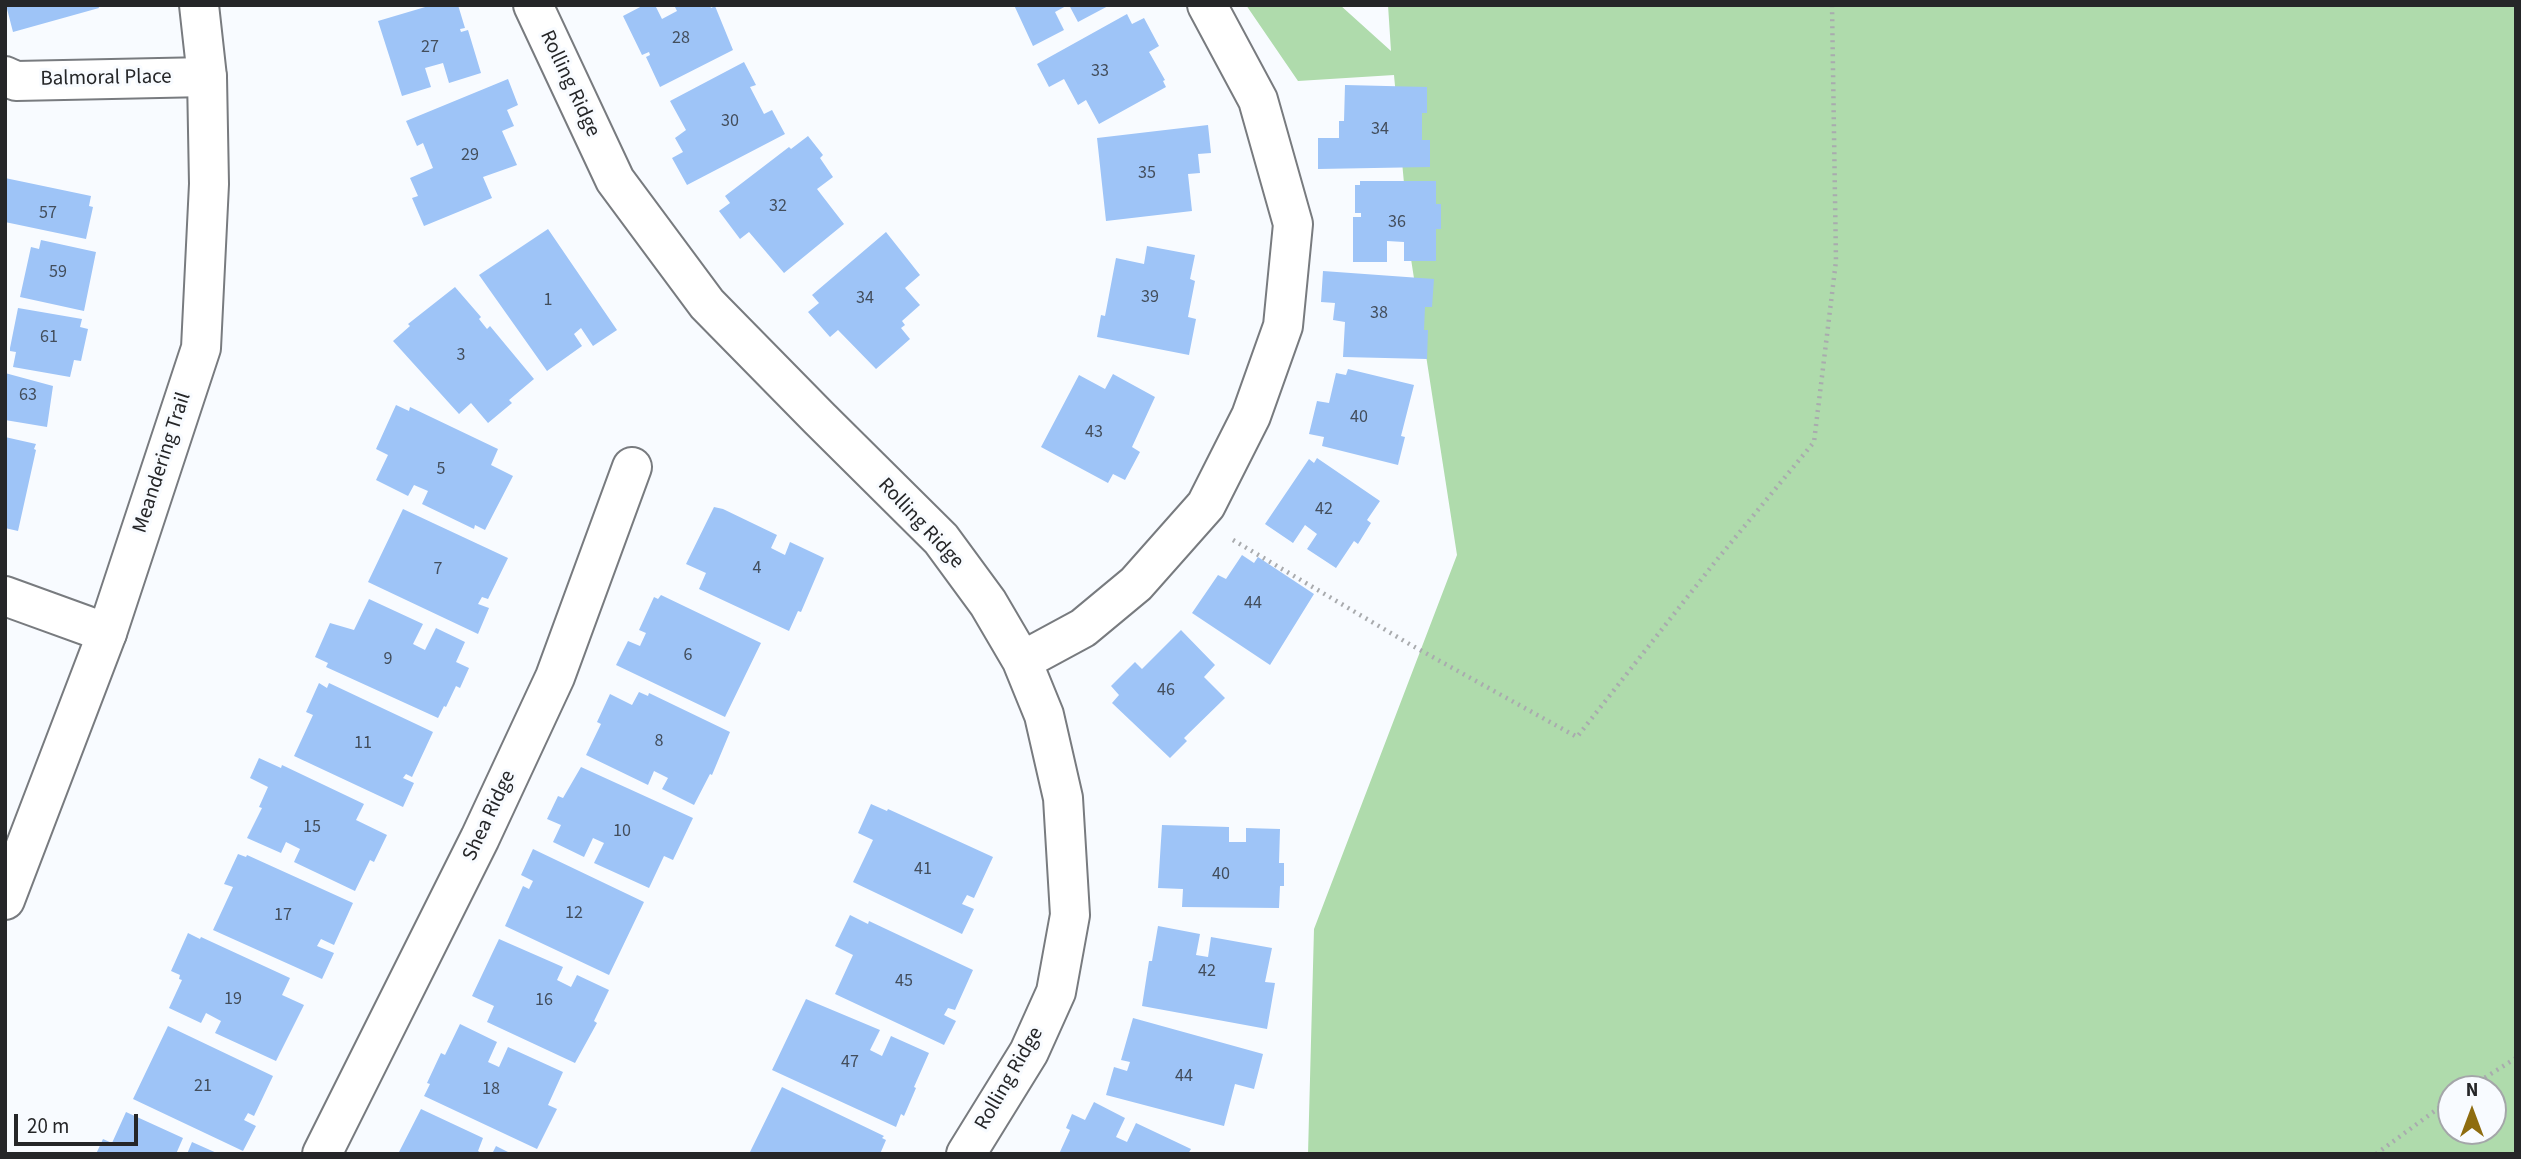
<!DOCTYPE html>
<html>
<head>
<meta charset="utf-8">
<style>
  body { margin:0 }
  #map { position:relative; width:2521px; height:1159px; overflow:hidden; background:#f8fbff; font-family:"Source Sans 3",sans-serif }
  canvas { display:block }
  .frame { position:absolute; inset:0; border:7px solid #252628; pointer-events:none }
  .north { position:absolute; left:2437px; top:1075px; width:70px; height:70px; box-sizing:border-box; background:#f8fbff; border:2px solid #a4a6a9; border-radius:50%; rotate:0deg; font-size:19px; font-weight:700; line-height:28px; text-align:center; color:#252628 }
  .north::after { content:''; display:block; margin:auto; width:24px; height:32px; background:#8e6c0f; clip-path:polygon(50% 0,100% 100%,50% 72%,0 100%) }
  .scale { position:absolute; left:14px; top:1114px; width:124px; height:32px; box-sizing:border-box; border:4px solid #252628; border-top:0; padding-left:9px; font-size:21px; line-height:24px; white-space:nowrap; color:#252628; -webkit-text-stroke:5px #f8fbff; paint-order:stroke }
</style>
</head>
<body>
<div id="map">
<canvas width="2521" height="1159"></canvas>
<div class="frame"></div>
<div class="north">N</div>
<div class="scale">20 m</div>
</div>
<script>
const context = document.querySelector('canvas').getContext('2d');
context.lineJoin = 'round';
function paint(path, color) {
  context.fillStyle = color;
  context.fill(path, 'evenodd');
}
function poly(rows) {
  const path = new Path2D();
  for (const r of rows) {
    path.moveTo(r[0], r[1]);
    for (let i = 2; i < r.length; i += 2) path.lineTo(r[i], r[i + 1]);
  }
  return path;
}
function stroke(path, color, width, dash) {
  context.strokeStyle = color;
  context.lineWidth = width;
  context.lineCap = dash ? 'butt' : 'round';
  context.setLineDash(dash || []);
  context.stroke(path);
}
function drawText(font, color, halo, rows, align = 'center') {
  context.font = font + ' "Source Sans 3",sans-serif';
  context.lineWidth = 6;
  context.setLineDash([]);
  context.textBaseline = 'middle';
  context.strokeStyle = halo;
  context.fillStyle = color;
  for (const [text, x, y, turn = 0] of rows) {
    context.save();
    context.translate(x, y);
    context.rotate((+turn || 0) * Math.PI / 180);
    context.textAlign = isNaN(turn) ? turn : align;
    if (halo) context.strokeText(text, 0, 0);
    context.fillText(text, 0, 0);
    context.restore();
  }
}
paint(poly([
  [1246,5,1340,5,1391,51,1388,5,2516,5,2516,1154,1308,1154,1314,929,1457,555,1411,259,1394,75,1298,81],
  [2451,1089,2493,1089,2493,1131,2451,1131]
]), '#afdbac');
paint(poly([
  [6,5,98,5,99,8,13,32],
  [432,5,458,5,465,28,460,29,461,32,468,30,481,73,449,83,443,63,425,68,431,87,402,96,378,21],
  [644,5,655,5,662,19,677,11,674,5,710,5,711,8,715,6,733,50,660,87,646,57,650,55,649,52,642,55,623,16],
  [1014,5,1068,5,1055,12,1064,30,1033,46],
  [1069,5,1110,5,1078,22],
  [1127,14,1132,24,1144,18,1159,46,1149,52,1165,80,1163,81,1166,87,1099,124,1086,100,1078,105,1064,79,1049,87,1037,64],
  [744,62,756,85,750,87,764,114,772,110,785,134,687,185,672,158,683,152,675,138,686,130,670,101],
  [508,79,518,105,507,110,514,126,502,131,517,165,483,177,492,198,424,226,412,198,418,196,410,178,433,168,423,143,417,146,406,121],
  [1345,85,1427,87,1427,113,1422,113,1422,140,1430,140,1430,167,1318,169,1318,138,1339,138,1339,121,1344,121],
  [1208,125,1211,153,1198,154,1200,173,1188,174,1192,211,1106,221,1097,138],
  [808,136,823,155,820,158,833,177,817,189,844,224,784,273,749,232,740,239,719,211,730,203,725,196,789,147,791,149],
  [5,178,91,196,89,206,93,207,86,239,5,222],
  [1360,181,1436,181,1436,204,1441,204,1441,229,1436,229,1436,261,1404,261,1404,242,1387,241,1387,262,1353,262,1353,217,1361,217,1361,213,1355,213,1355,185,1360,185],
  [548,229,617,330,593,346,581,328,574,334,582,346,547,371,479,275],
  [886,232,920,275,905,288,920,305,902,321,905,325,901,328,910,339,876,369,838,330,830,337,808,312,819,303,812,295],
  [41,240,96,252,84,311,20,297,31,247,39,249],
  [1147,246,1195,255,1190,279,1195,281,1188,317,1196,319,1189,355,1097,337,1101,315,1105,316,1116,258,1144,264],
  [1323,271,1434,279,1432,307,1425,307,1424,330,1428,330,1427,359,1343,357,1345,322,1333,320,1335,303,1321,302],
  [455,287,481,317,479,319,487,329,490,326,534,379,509,400,512,403,488,423,471,403,459,414,393,341,410,326,408,324],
  [18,308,82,319,80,327,88,329,81,361,74,360,70,377,13,367,16,352,10,351,10,348],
  [1348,369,1414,385,1401,436,1405,437,1398,465,1322,446,1324,437,1309,434,1317,401,1329,403,1336,373,1346,375],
  [5,373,53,386,47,427,5,420],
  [1113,374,1155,397,1132,447,1140,452,1125,480,1113,474,1108,483,1041,447,1079,375,1105,389],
  [396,405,409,411,410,407,498,449,491,465,513,476,485,530,475,525,474,529,422,504,428,491,414,485,408,496,376,480,388,455,376,449],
  [5,437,36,444,34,449,36,450,18,531,5,528],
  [1317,458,1380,501,1367,520,1371,523,1358,544,1354,541,1336,568,1307,549,1317,534,1305,525,1293,543,1265,524,1309,459,1314,463],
  [714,507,723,509,777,535,771,548,785,555,790,542,824,558,801,612,798,611,789,631,699,589,706,573,686,564],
  [403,509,508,558,488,599,482,597,478,604,489,608,478,634,368,582],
  [1242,555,1254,563,1258,557,1314,594,1270,665,1192,613,1218,575,1226,579],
  [661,595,761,643,725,717,616,665,628,641,640,646,646,633,639,630,654,597,658,599],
  [369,599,423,624,413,644,425,650,436,628,465,642,456,662,469,668,460,688,456,686,446,707,444,706,438,718,326,667,328,663,315,657,330,623,354,630],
  [1181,630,1215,665,1204,677,1225,698,1184,738,1187,741,1170,758,1112,703,1119,695,1111,686,1135,662,1142,669],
  [319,683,327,688,329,683,433,732,412,777,406,774,403,778,414,783,403,807,294,756,313,715,306,712],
  [639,692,648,696,649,693,730,732,712,775,710,774,694,805,662,789,668,778,654,771,648,785,586,755,601,724,597,722,610,694,632,705],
  [259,758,281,768,282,765,364,804,356,820,387,835,374,862,370,860,355,891,294,862,300,849,286,842,281,853,247,838,262,808,259,807,268,787,250,778],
  [581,767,693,818,673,860,664,856,649,888,594,863,604,843,593,838,584,857,553,842,561,825,547,819,558,796,563,798],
  [871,804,887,811,888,809,993,857,974,898,967,895,962,904,974,909,962,934,853,882,873,840,858,833],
  [1162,825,1229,827,1229,842,1246,842,1246,828,1280,829,1279,863,1284,863,1284,886,1280,886,1279,908,1182,907,1183,889,1158,888],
  [533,849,644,902,609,975,505,926,523,886,529,889,533,881,521,875],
  [238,854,246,857,247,855,353,903,334,945,321,939,317,946,334,953,322,979,213,930,233,887,224,884],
  [850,915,868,924,869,921,973,970,955,1010,948,1008,944,1015,956,1021,944,1045,835,994,853,955,835,946],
  [1158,926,1200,934,1196,955,1208,957,1211,937,1272,948,1265,982,1275,983,1267,1029,1142,1006,1149,961,1152,961],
  [188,933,200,939,201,937,290,978,282,995,304,1005,276,1061,215,1033,221,1021,206,1013,201,1023,169,1008,182,980,179,979,180,975,171,971],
  [499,939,563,967,557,980,571,987,577,975,609,990,594,1021,597,1023,575,1063,487,1022,494,1006,472,996],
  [806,999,880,1030,870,1050,882,1056,891,1036,929,1053,914,1087,916,1088,904,1116,901,1114,896,1127,772,1070],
  [1133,1018,1263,1054,1254,1089,1235,1084,1224,1126,1106,1095,1114,1067,1127,1071,1130,1062,1121,1060],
  [460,1024,497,1042,488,1062,499,1067,508,1047,563,1072,548,1105,557,1109,537,1149,424,1096,430,1084,427,1083,441,1053,445,1055],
  [168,1026,273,1076,254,1116,248,1113,244,1120,256,1126,243,1151,133,1099],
  [782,1087,884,1136,882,1138,886,1140,880,1154,749,1154],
  [1094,1102,1125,1118,1116,1137,1127,1142,1136,1123,1191,1149,1188,1154,1059,1154,1070,1130,1066,1128,1072,1114,1085,1120],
  [421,1109,483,1138,478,1151,483,1154,398,1154],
  [126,1112,183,1138,176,1154,96,1154,103,1139,112,1143],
  [192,1142,219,1154,187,1154],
  [496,1146,512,1154,492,1154]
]), '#9ec4f7');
const minor = poly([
  [533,5,615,180,707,304,819,418,941,539,988,603,1022,661,1044,715,1063,798,1070,915,1056,992,1029,1052,966,1154],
  [5,76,16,81,207,77],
  [5,596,107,633],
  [1022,661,1083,628,1136,584,1206,505,1251,416,1283,326,1293,224,1258,100,1207,5],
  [322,1154,480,838,555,677,632,467]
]);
const tertiary = poly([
  [5,900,107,633,201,348,209,184,207,77,199,5]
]);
stroke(minor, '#787b7f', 42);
stroke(tertiary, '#787b7f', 42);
stroke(poly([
  [1233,540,1411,645,1577,737,1715,562,1814,442,1836,261,1832,5],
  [2467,1089,2516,1058],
  [2376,1154,2451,1099]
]), '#a9abae', 4.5, [2, 5]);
stroke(minor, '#fff', 38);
stroke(tertiary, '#fff', 38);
drawText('18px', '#434e5c', null, [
  ["28",681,39],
  ["27",430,48],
  ["33",1100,72],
  ["30",730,122],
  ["34",1380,130],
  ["29",470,156],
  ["35",1147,174],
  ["32",778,207],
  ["57",48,214],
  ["36",1397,223],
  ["59",58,273],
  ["39",1150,298],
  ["34",865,299],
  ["1",548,301],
  ["38",1379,314],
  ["61",49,338],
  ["3",461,356],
  ["63",28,396],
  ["40",1359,418],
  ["43",1094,433],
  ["5",441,470],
  ["42",1324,510],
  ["4",757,569],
  ["7",438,570],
  ["44",1253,604],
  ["6",688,656],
  ["9",388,660],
  ["46",1166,691],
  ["8",659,742],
  ["11",363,744],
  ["15",312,828],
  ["10",622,832],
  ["41",923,870],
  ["40",1221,875],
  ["12",574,914],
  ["17",283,916],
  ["42",1207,972],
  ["45",904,982],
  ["19",233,1000],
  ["16",544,1001],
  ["47",850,1063],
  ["44",1184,1077],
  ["21",203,1087],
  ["18",491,1090]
]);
drawText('21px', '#252628', '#f8fbff', [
  ["Balmoral Place",106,79,-1],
  ["Rolling Ridge",569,84,65],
  ["Meandering Trail",163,463,-72],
  ["Rolling Ridge",920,524,47],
  ["Shea Ridge",490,816,-65],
  ["Rolling Ridge",1010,1079,-60]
]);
</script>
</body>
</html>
